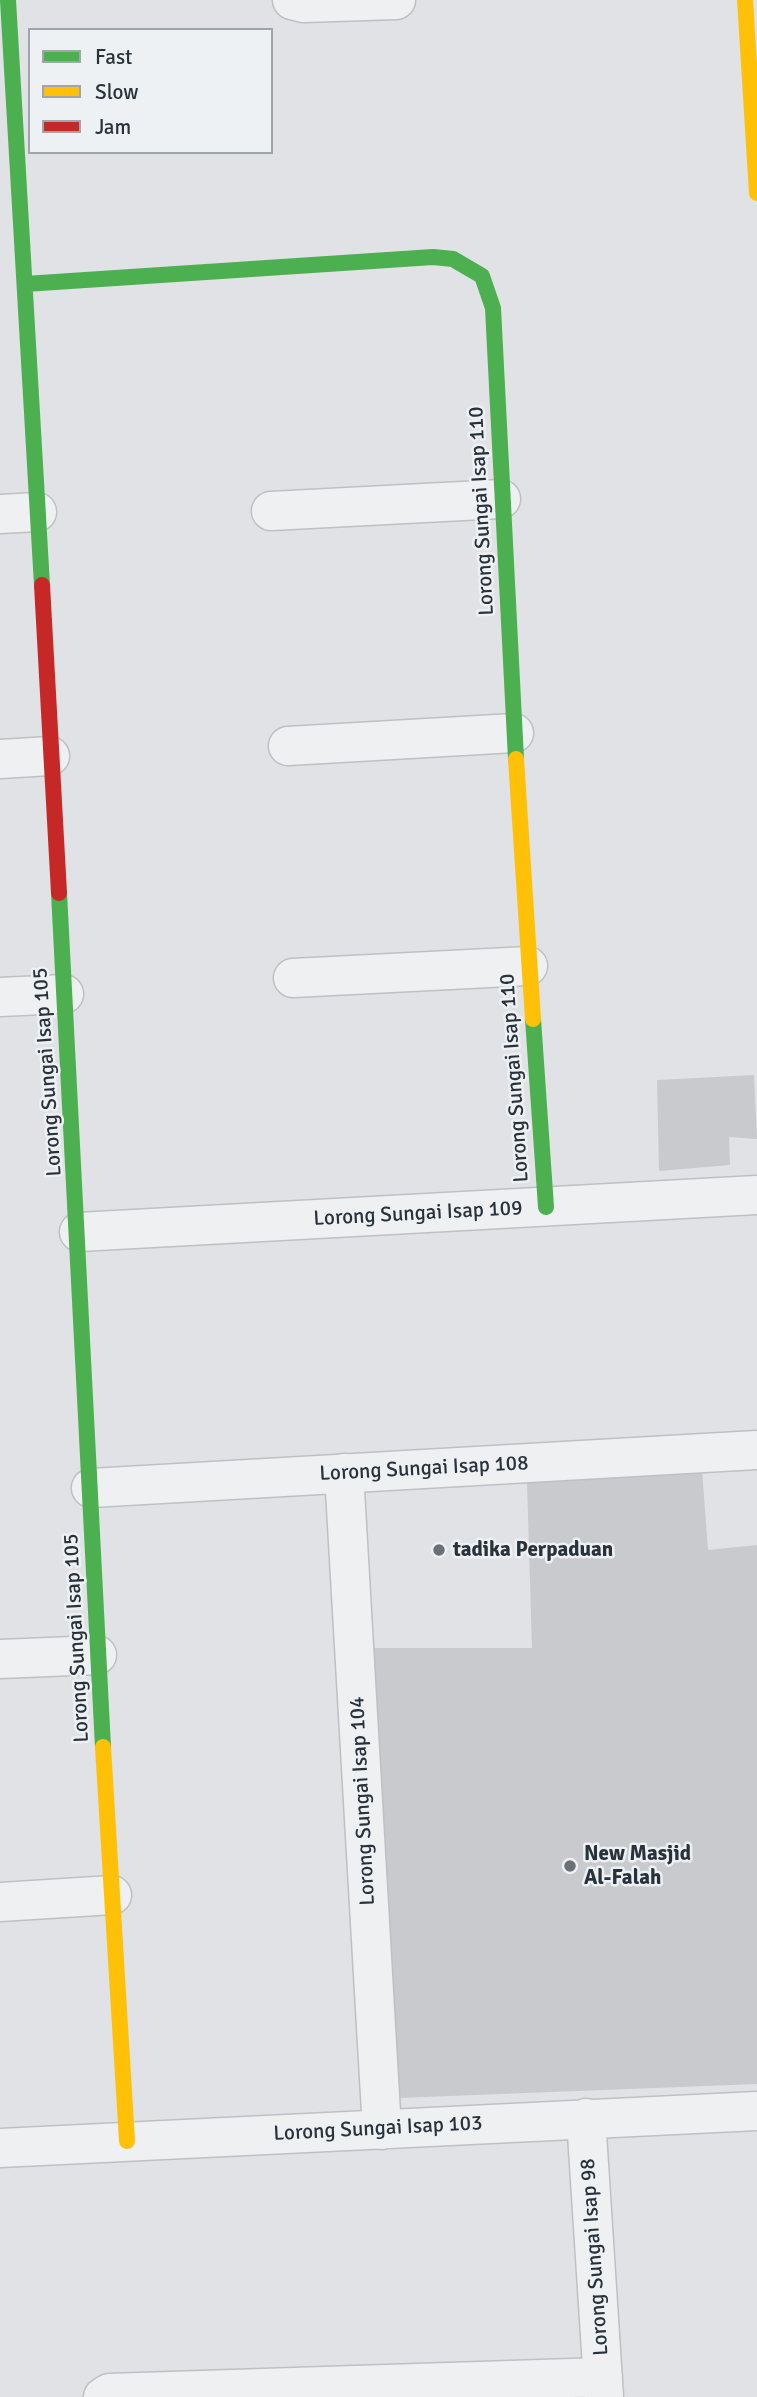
<!DOCTYPE html>
<html>
<head>
<meta charset="utf-8">
<style>
  body { margin:0 }
  #map { position:relative; width:757px; height:2397px; overflow:hidden; background:#e0e2e5; font-family:Signika,sans-serif }
  canvas { display:block }
  .legend { position:absolute; left:28px; top:28px; width:245px; height:126px; box-sizing:border-box; background:#eef1f4; border:2px solid #9fa5aa; margin:0; padding:9px 12px; list-style:none; font-size:21px; color:#29323b }
  .legend li { display:flex; align-items:center; gap:14px; height:35px }
  .legend b { width:35px; border:2px solid #9fa5aa }
</style>
</head>
<body>
<div id="map">
<canvas width="757" height="2397"></canvas>
<ul class="legend">
<li><b style="height:9px;background:#4caf50"></b>Fast</li>
<li><b style="height:9px;background:#ffc107"></b>Slow</li>
<li><b style="height:9px;background:#c62828"></b>Jam</li>
</ul>
</div>
<script>
const context = document.querySelector('canvas').getContext('2d');
context.lineJoin = 'round';
function paint(path, color) {
  context.fillStyle = color;
  context.fill(path, 'evenodd');
}
function poly(rows) {
  const path = new Path2D();
  for (const r of rows) {
    path.moveTo(r[0], r[1]);
    for (let i = 2; i < r.length; i += 2) path.lineTo(r[i], r[i + 1]);
  }
  return path;
}
function stroke(path, color, width, dash) {
  context.strokeStyle = color;
  context.lineWidth = width;
  context.lineCap = dash ? 'butt' : 'round';
  context.setLineDash(dash || []);
  context.stroke(path);
}
function drawText(font, color, halo, rows, align = 'center') {
  context.font = font + ' Signika,sans-serif';
  context.lineWidth = 5;
  context.setLineDash([]);
  context.textBaseline = 'middle';
  context.strokeStyle = halo;
  context.fillStyle = color;
  for (const [text, x, y, turn = 0] of rows) {
    context.save();
    context.translate(x, y);
    context.rotate((+turn || 0) * Math.PI / 180);
    context.textAlign = isNaN(turn) ? turn : align;
    if (halo) context.strokeText(text, 0, 0);
    context.fillText(text, 0, 0);
    context.restore();
  }
}
paint(poly([
  [754,1075,757,1139,729,1137,730,1165,659,1171,657,1080],
  [702,1470,708,1550,757,1545,757,2084,398,2098,370,1648,532,1648,527,1482]
]), '#c8cacd');
const street = poly([
  [292,0,304,3,396,0],
  [271,511,501,499],
  [0,514,37,512],
  [288,746,514,733],
  [0,759,50,756],
  [293,978,528,966],
  [0,997,64,994],
  [79,1232,757,1195],
  [344,1473,382,2130],
  [91,1488,757,1450],
  [0,1659,97,1655],
  [0,1902,112,1895],
  [586,2118,604,2397],
  [0,2148,757,2111],
  [103,2397,109,2393,603,2377]
]);
stroke(street, '#bec0c3', 41);
stroke(street, '#eff0f2', 38);
stroke(poly([
  [8,0,42,585],
  [25,284,433,257,453,259,482,276,493,308,516,759],
  [59,893,103,1747],
  [533,1019,546,1207]
]), '#4caf50', 16);
stroke(poly([
  [745,0,757,193],
  [516,759,533,1019],
  [103,1747,127,2141]
]), '#ffc107', 16);
stroke(poly([
  [42,585,59,893]
]), '#c62828', 16);
for (const [x, y, r, color] of [
  [439,1550,7,"#697076"],
  [570,1866,7,"#697076"]
]) {
  const dot = new Path2D();
  dot.arc(x, y, r, 0, 2 * Math.PI);
  context.fillStyle = color;
  context.fill(dot);
  stroke(dot, '#eef1f4', 2.5);
}
drawText('21px', '#29323b', '#eef1f4', [
  ["Lorong Sungai Isap 110",482,511,-93],
  ["Lorong Sungai Isap 105",48,1072,-94],
  ["Lorong Sungai Isap 110",515,1078,-94],
  ["Lorong Sungai Isap 109",418,1214,-3],
  ["Lorong Sungai Isap 108",424,1469,-3],
  ["Lorong Sungai Isap 105",77,1638,-93],
  ["Lorong Sungai Isap 104",363,1801,-93],
  ["Lorong Sungai Isap 103",378,2129,-3],
  ["Lorong Sungai Isap 98",595,2257,-94]
]);
drawText('bold 21px', '#29323b', '#eef1f4', [
  ["tadika Perpaduan",453,1550],
  ["New Masjid",584,1854],
  ["Al-Falah",584,1878]
], 'left');
</script>
</body>
</html>
